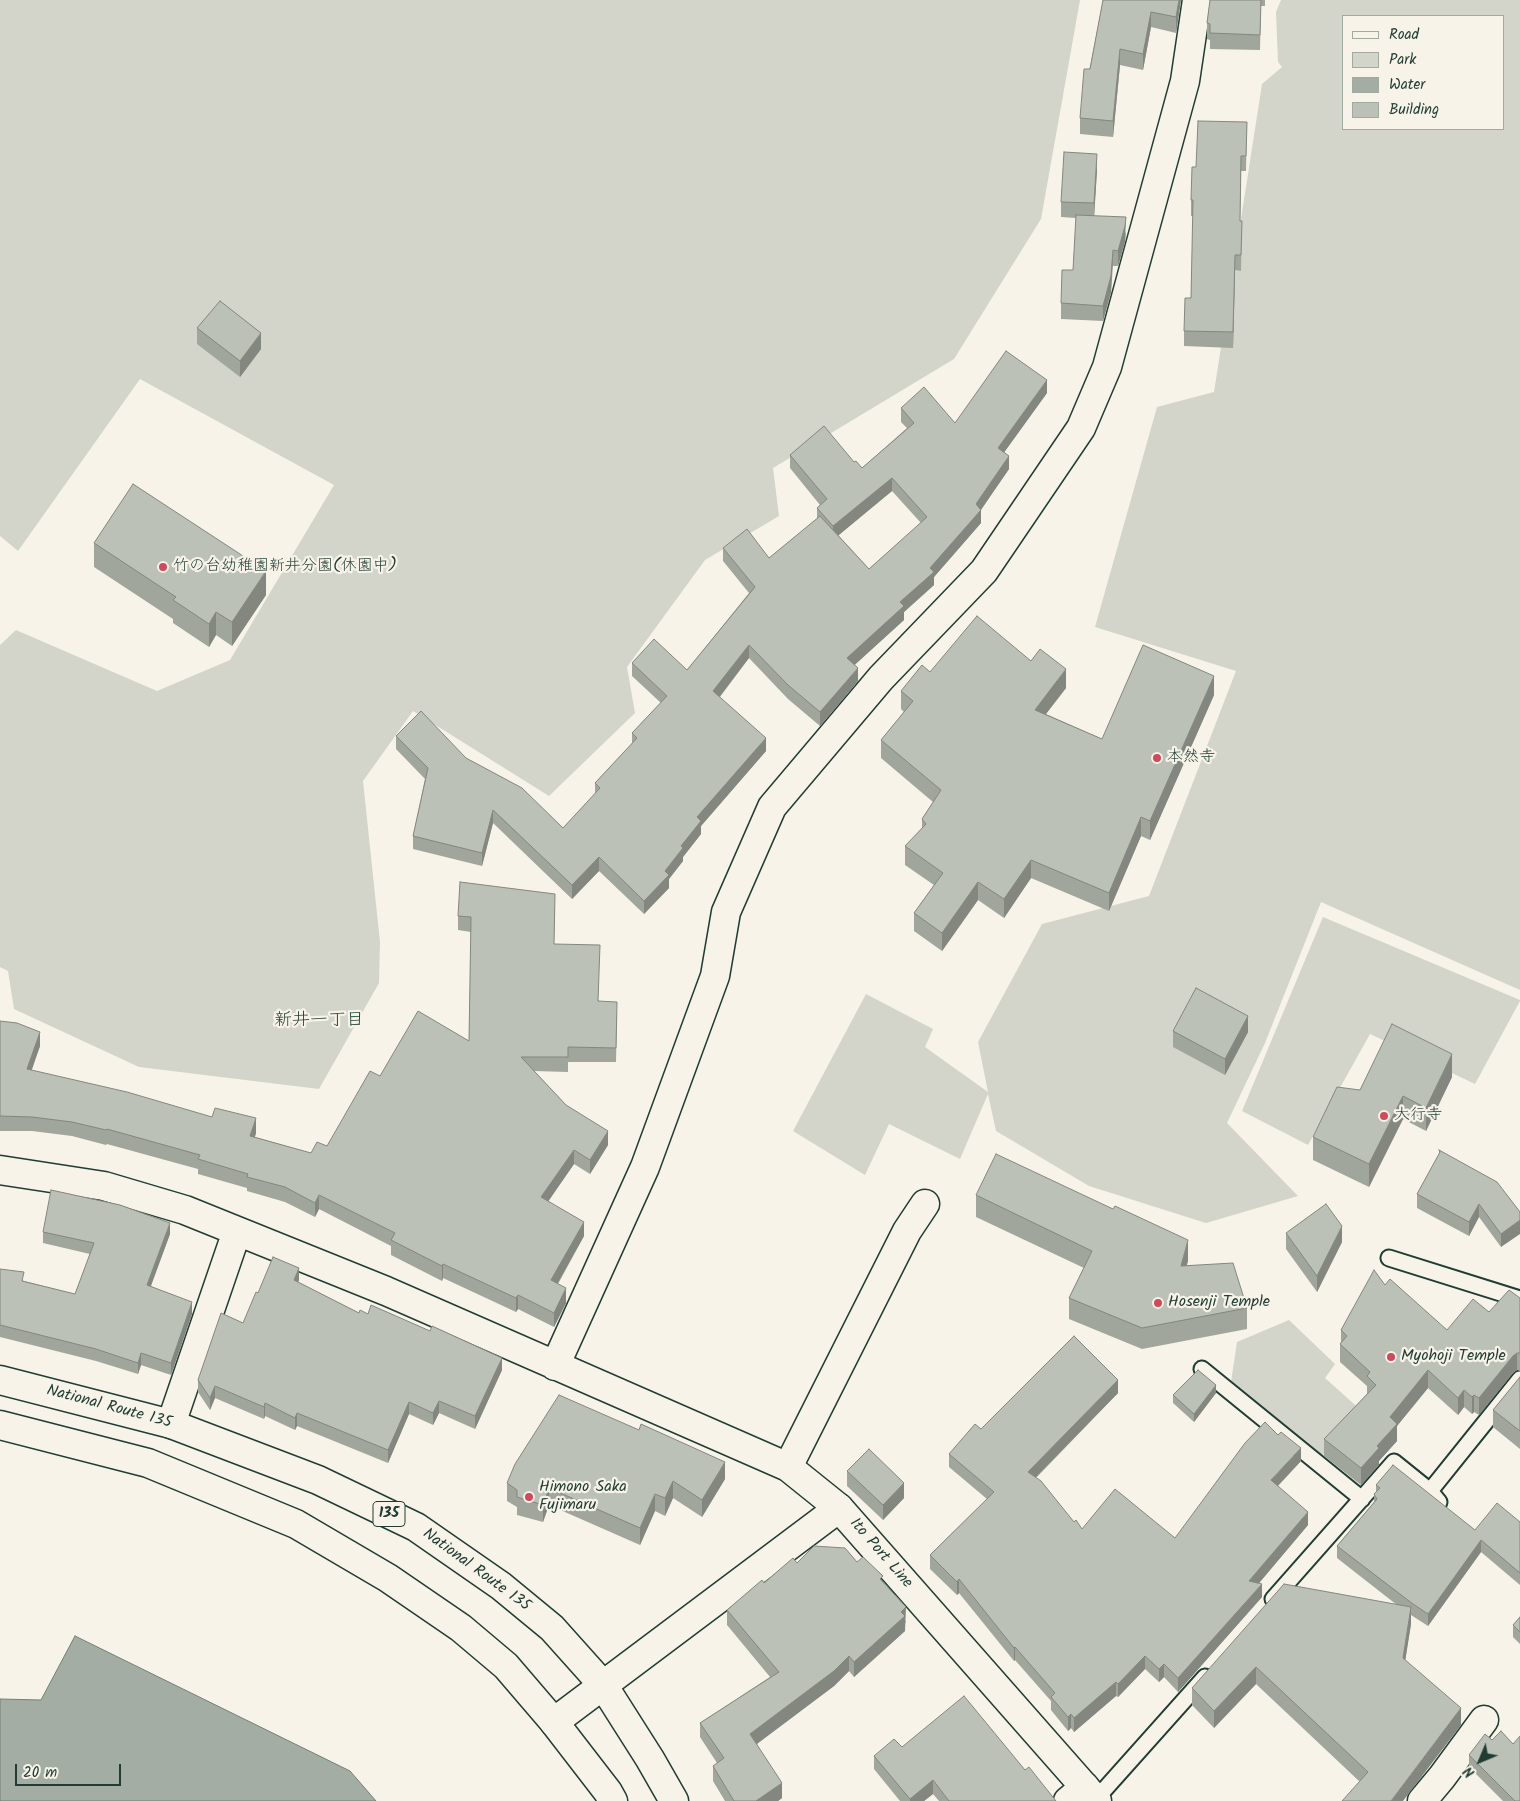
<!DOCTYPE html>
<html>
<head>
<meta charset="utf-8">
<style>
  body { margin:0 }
  #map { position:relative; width:1520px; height:1801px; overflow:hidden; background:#f7f3e8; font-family:Kalam,sans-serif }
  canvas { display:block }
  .legend { position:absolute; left:1342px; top:15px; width:162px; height:115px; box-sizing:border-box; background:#f7f3e8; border:1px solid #a1aaa0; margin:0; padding:6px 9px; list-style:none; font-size:15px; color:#1f3d34 }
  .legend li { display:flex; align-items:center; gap:10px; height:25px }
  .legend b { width:25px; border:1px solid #a1aaa0 }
  .north { position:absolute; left:1455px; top:1736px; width:50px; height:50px; -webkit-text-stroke:4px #f7f3e8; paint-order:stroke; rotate:225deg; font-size:14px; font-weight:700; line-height:20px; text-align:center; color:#1f3d34 }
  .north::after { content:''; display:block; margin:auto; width:18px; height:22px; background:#1f3d34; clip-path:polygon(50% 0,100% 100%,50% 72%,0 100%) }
  .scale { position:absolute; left:15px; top:1764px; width:106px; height:22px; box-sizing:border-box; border:2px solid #1f3d34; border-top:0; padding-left:6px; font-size:15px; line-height:18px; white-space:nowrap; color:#1f3d34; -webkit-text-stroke:4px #f7f3e8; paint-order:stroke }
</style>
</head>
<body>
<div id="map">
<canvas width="1520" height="1801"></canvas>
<ul class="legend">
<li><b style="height:6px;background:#f7f3e8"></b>Road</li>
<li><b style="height:14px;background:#d3d5ca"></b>Park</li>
<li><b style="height:14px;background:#a4ada3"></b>Water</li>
<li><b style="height:14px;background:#bbc1b6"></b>Building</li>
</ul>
<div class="north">N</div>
<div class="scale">20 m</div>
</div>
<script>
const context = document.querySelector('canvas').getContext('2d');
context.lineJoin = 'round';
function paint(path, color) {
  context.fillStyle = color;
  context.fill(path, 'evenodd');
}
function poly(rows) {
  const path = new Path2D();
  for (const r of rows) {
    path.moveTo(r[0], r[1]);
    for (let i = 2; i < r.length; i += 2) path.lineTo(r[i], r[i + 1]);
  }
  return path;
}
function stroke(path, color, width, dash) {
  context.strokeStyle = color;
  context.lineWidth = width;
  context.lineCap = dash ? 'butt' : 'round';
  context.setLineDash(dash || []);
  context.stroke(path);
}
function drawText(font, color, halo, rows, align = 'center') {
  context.font = font + ' Kalam,"Klee One",sans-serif';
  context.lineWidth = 4.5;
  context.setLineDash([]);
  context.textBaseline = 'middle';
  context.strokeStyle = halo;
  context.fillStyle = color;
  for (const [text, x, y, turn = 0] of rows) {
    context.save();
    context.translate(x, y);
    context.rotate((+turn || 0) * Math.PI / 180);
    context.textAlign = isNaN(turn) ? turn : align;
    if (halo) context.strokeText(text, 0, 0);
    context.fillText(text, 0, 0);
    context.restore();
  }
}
paint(poly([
  [0,0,1080,0,1041,219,954,359,773,468,779,516,705,560,627,667,635,713,549,796,413,711,363,781,380,942,379,983,319,1089,139,1067,14,1009,8,971,0,967,0,645,16,630,157,691,230,660,334,485,140,379,18,551,0,536],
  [1281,0,1520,0,1520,990,1321,902,1265,1043,1227,1123,1298,1196,1206,1223,1089,1186,996,1131,988,1094,960,1159,889,1124,865,1175,793,1131,866,994,933,1029,925,1047,988,1092,978,1042,1042,924,1149,896,1236,671,1095,627,1157,407,1214,392,1262,84,1282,67,1278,62,1276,12],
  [1344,16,1504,16,1504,129,1344,129],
  [1323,917,1520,1000,1520,1001,1475,1084,1370,1034,1308,1145,1242,1111],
  [1289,1320,1335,1364,1325,1378,1363,1412,1321,1457,1231,1382,1237,1342]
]), '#d3d5ca');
const water = poly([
  [75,1636,350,1771,376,1801,0,1801,0,1699,41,1700,75,1636]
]);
paint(water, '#a4ada3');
stroke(water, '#6f8077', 1);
const service = poly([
  [1389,1258,1520,1299],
  [1202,1369,1362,1499],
  [1430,1491,1520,1379],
  [1273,1599,1394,1462,1430,1491,1439,1502],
  [1096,1799,1205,1677]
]);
const minor = poly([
  [0,1170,104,1186,185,1210,386,1291,788,1467,839,1508],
  [555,1366,645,1167,715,976,726,912,772,807,881,678,984,571,1081,428,1107,367,1185,81,1197,0],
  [171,1424,237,1231],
  [788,1467,907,1231,925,1204],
  [1068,1801,1085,1787],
  [1422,1801,1442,1777,1484,1720]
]);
const secondary = poly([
  [554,1722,839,1508,1097,1801]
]);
const trunk = poly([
  [0,1380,171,1424,318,1480,416,1527,501,1586,552,1628,603,1685,650,1759,674,1801],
  [0,1425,148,1463,296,1524,388,1578,461,1628,506,1666,554,1722,608,1792,613,1801]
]);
stroke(service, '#1f3d34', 19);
stroke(minor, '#1f3d34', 31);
stroke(secondary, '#1f3d34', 31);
stroke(trunk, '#1f3d34', 31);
stroke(service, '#f7f3e8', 15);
stroke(minor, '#f7f3e8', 28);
stroke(secondary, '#f7f3e8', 28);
stroke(trunk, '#f7f3e8', 28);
paint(poly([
  [1103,0,1181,0,1176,33,1151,27,1143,70,1120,65,1113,137,1080,134,1080,118],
  [1210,0,1265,0,1265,6,1261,6,1260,50,1210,49,1210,40,1207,39,1207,23],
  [1247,122,1246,171,1241,171,1240,221,1242,221,1241,271,1235,270,1233,348,1184,346,1184,331,1191,298,1193,216,1191,216,1191,200,1196,167],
  [1097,170,1094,216,1126,233,1125,242,1118,266,1113,266,1111,292,1103,321,1061,319,1061,303,1073,270,1076,218,1061,217,1061,202],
  [197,328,261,349,240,377,197,344],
  [1047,393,1004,452,1009,469,981,509,981,523,934,577,934,585,904,612,904,620,854,665,858,681,820,726,788,699,749,658,720,697,766,751,701,826,701,834,683,857,683,861,669,879,669,888,644,914,599,871,572,899,493,823,482,866,413,849,413,836,425,779,396,749,396,736,466,758,563,828,595,794,595,783,632,744,632,733,661,703,632,676,632,663,687,670,749,593,723,561,723,548,769,558,817,519,817,508,820,505,790,468,790,455,854,462,862,468,907,428,901,422,901,408,955,423],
  [892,491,921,523,869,569,838,535],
  [94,543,266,595,232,646,216,635,209,647,173,623,173,619,94,567],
  [1031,661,1066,688,1046,714,1102,739,1214,695,1150,840,1141,836,1109,911,1031,878,1004,918,978,900,942,951,914,931,914,913,934,885,905,865,905,846,922,829,922,819,933,802,881,758,881,740,904,712,901,709,901,691,930,672],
  [555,908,554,944,599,1001,617,1016,616,1062,568,1062,568,1072,534,1071,566,1105,608,1145,590,1174,574,1164,548,1201,584,1236,558,1284,566,1303,554,1327,518,1309,516,1312,443,1278,442,1281,391,1255,391,1246,319,1209,315,1217,285,1202,247,1191,247,1188,198,1174,198,1169,107,1144,106,1145,72,1136,32,1131,0,1131,0,1021,40,1046,31,1070,256,1133,255,1137,311,1153,327,1146,380,1076,469,1041,471,932,458,930,458,916],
  [1173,1031,1248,1032,1225,1075,1173,1047],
  [1452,1077,1426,1131,1403,1119,1369,1187,1313,1160,1313,1137,1360,1090],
  [1439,1150,1520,1212,1501,1247,1479,1217,1469,1236,1417,1208,1417,1194,1439,1155],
  [976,1195,1188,1261,1186,1265,1247,1308,1247,1329,1142,1349,1069,1319,1069,1298,1084,1268,976,1217],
  [43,1232,170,1234,151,1286,192,1314,171,1375,141,1365,138,1374,96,1361,0,1337,0,1269,24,1281,75,1294,90,1254,43,1243],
  [1286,1233,1342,1242,1317,1292,1286,1249],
  [299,1280,298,1282,359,1313,502,1370,475,1429,439,1413,433,1425,409,1414,388,1463,297,1426,295,1430,265,1416,264,1419,215,1398,210,1410,198,1392,198,1380,243,1323,258,1293],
  [1385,1285,1447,1330,1520,1298,1520,1371,1517,1370,1513,1373,1479,1415,1474,1412,1472,1414,1464,1407,1458,1415,1428,1388,1397,1426,1397,1441,1379,1461,1379,1465,1361,1485,1324,1456,1324,1439,1367,1394,1367,1386,1340,1362,1340,1344,1341,1342,1341,1330],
  [1520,1377,1520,1449,1493,1427,1493,1410],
  [1118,1393,1036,1478,1074,1522,1082,1529,1175,1538,1301,1461,1278,1486,1308,1525,1259,1583,1262,1597,1178,1692,1164,1677,1159,1682,1145,1669,1118,1697,1116,1696,1074,1732,1071,1728,1068,1731,1051,1710,1051,1701,1015,1660,1014,1661,959,1593,957,1595,930,1569,930,1555,987,1499,949,1467,949,1454,981,1429],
  [1216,1393,1194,1422,1173,1403,1173,1395],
  [847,1471,904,1498,883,1520,847,1486],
  [725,1479,702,1517,673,1498,665,1516,655,1511,640,1545,549,1505,543,1522,517,1515,517,1507,507,1501,507,1483],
  [1376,1485,1475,1530,1520,1522,1520,1585,1481,1552,1428,1626,1411,1615,1411,1624,1405,1660,1461,1725,1359,1781,1256,1684,1214,1728,1192,1705,1192,1688,1397,1605,1337,1558,1337,1546,1374,1502,1374,1494,1376,1492],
  [857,1562,883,1582,906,1622,905,1623,905,1631,854,1677,849,1671,834,1686,757,1744,782,1798,778,1801,725,1801,713,1781,713,1766,717,1763,700,1737,700,1723,770,1677,727,1625,727,1610,764,1583],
  [1520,1617,1520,1644,1513,1637,1513,1625],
  [1492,1740,1513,1744,1520,1801,1503,1801,1469,1767,1469,1755],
  [902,1747,1025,1770,1056,1801,939,1801,933,1794,924,1801,900,1801,874,1769,874,1756]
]), '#a1a69d');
paint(poly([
  [1179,0,1181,0,1176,33,1176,17],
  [1151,12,1151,27,1143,70,1143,54],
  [1120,49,1120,65,1113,137,1113,121],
  [1097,154,1097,170,1094,219,1094,203],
  [1126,217,1125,242,1118,266,1118,251],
  [1113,250,1111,292,1103,321,1103,306],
  [1235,255,1235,270,1233,348,1233,332],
  [261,333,261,349,240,377,240,361],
  [1047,380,1047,393,998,461,998,448],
  [1009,456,1009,469,981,510,981,523,934,577,934,585,904,612,904,620,847,672,847,658,900,602,930,568],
  [892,478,892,491,833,540,833,526],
  [266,571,266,595,232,646,232,622],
  [216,612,216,635,209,647,209,624],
  [749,645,749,658,713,705,713,691],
  [858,668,858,681,820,726,820,712],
  [1066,669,1066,688,1035,728,1035,710],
  [1214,676,1214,695,1150,840,1150,821],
  [766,738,766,751,701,826,701,834,683,857,683,861,669,879,669,888,644,914,644,901,681,846,697,817],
  [493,810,493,823,482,866,482,853],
  [1141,817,1141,836,1109,911,1109,893],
  [599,857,599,871,572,899,572,885],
  [1031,860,1031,878,1004,918,1004,899],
  [978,882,978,900,942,951,942,933],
  [1248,1016,1248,1032,1225,1075,1225,1059],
  [40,1032,40,1046,27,1084,27,1069],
  [1452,1054,1452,1077,1426,1131,1426,1108],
  [1403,1096,1403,1119,1369,1187,1369,1164],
  [256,1118,256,1133,250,1150,250,1136],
  [608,1131,608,1145,590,1174,590,1160],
  [574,1150,574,1164,541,1212,541,1197],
  [319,1195,319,1209,315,1217,315,1203],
  [1479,1204,1479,1217,1469,1236,1469,1222],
  [1520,1220,1520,1234,1501,1247,1501,1234],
  [584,1222,584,1236,551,1295,551,1280],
  [170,1223,170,1234,147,1296,147,1285],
  [1342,1226,1342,1242,1317,1292,1317,1276],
  [1188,1240,1188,1261,1181,1287,1181,1266],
  [443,1264,443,1278,442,1281,442,1266],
  [299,1268,299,1280,294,1293,294,1280],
  [566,1288,566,1303,554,1327,554,1313],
  [518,1295,518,1309,516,1312,516,1298],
  [192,1302,192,1314,171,1375,171,1363],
  [141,1353,141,1365,138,1374,138,1363],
  [1517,1353,1517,1370,1513,1373,1479,1415,1479,1398,1513,1356],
  [502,1358,502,1370,475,1429,475,1416],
  [1428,1370,1428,1388,1397,1426,1397,1441,1379,1461,1379,1465,1361,1485,1361,1468,1377,1446,1390,1417],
  [1118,1380,1118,1393,1028,1485,1028,1472],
  [1216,1385,1216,1393,1194,1422,1194,1414],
  [215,1386,215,1398,210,1410,210,1398],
  [1464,1390,1464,1407,1458,1415,1458,1398],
  [1474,1395,1474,1412,1472,1414,1472,1397],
  [439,1401,439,1413,433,1425,433,1413],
  [409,1402,409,1414,388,1463,388,1450],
  [265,1403,265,1416,264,1419,264,1407],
  [297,1413,297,1426,295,1430,295,1418],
  [1301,1448,1301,1461,1271,1493,1271,1480],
  [725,1462,725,1479,702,1517,702,1500],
  [673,1481,673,1498,665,1516,665,1498],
  [904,1483,904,1498,883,1520,883,1505],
  [549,1488,549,1505,543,1522,543,1505],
  [655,1494,655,1511,640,1545,640,1528],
  [1308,1512,1308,1525,1249,1595,1249,1581],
  [1481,1540,1481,1552,1428,1626,1428,1614],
  [959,1579,959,1593,957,1595,957,1582],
  [1262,1584,1262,1597,1178,1692,1178,1678],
  [906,1607,905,1631,854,1677,854,1662,901,1612],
  [1411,1607,1411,1624,1403,1675,1403,1658],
  [1015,1647,1015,1660,1014,1661,1014,1648],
  [849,1656,849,1671,834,1686,750,1749,750,1734],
  [1145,1656,1145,1669,1118,1697,1118,1684],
  [1164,1664,1164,1677,1159,1682,1159,1669],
  [1256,1667,1256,1684,1214,1728,1214,1711],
  [1116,1682,1116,1696,1074,1732,1074,1718],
  [1461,1708,1461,1725,1403,1801,1391,1801],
  [1071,1714,1071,1728,1068,1731,1068,1717],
  [933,1780,933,1794,924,1801,910,1801,910,1799],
  [782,1783,782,1798,778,1801,756,1801]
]), '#83877f');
const building = poly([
  [1103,0,1179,0,1176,17,1151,12,1143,54,1120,49,1113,121,1080,118,1084,69,1090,69,1103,0],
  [1210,0,1261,0,1260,35,1210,33,1210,24,1207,23,1210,0],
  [1198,121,1247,122,1246,156,1241,156,1240,221,1242,221,1241,255,1235,255,1233,332,1184,331,1185,298,1191,298,1193,200,1191,200,1192,167,1196,167,1198,121],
  [1064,152,1097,154,1094,203,1061,202,1064,152],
  [1076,215,1126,217,1125,226,1118,251,1113,250,1111,276,1103,306,1061,303,1062,270,1073,270,1076,215],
  [220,301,261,333,240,361,197,328,220,301],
  [1006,351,1047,380,998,448,1009,456,976,504,981,510,930,568,934,572,900,602,904,606,847,658,858,668,820,712,788,685,749,645,713,691,766,738,697,817,701,821,681,846,683,848,665,871,669,875,644,901,599,857,572,885,493,810,482,853,413,836,428,768,396,736,421,711,466,758,522,788,563,828,600,788,595,783,637,738,632,733,667,696,632,663,654,639,687,670,755,587,723,548,747,529,769,558,820,516,869,569,927,517,892,478,833,526,817,508,827,499,790,455,824,426,854,462,856,461,862,468,914,423,901,408,924,387,955,423,1006,351],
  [133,484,266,571,232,622,216,612,209,624,173,600,176,597,94,543,133,484],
  [977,616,1031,661,1040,649,1066,669,1035,710,1102,739,1143,645,1214,676,1150,821,1141,817,1109,893,1031,860,1004,899,978,882,942,933,914,913,943,873,905,846,926,824,922,819,941,790,881,740,913,701,901,691,922,665,930,672,977,616],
  [460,882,555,894,554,944,600,945,598,1001,617,1002,616,1048,568,1047,568,1057,521,1057,566,1105,608,1131,590,1160,574,1150,541,1197,584,1222,551,1280,566,1288,554,1313,518,1295,516,1298,443,1264,442,1266,391,1240,395,1233,319,1195,315,1203,285,1187,247,1177,248,1174,198,1159,200,1155,107,1129,106,1130,72,1122,32,1117,0,1116,0,1021,17,1023,40,1032,27,1069,127,1092,212,1117,215,1108,256,1118,250,1136,311,1153,317,1142,327,1146,370,1071,380,1076,418,1011,469,1041,471,917,458,916,460,882],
  [1196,988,1248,1016,1225,1059,1173,1031,1196,988],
  [1392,1024,1452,1054,1426,1108,1403,1096,1369,1164,1313,1137,1337,1087,1360,1090,1392,1024],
  [1439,1150,1497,1182,1520,1212,1520,1220,1501,1234,1479,1204,1469,1222,1417,1194,1440,1152,1439,1150],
  [996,1154,1113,1209,1115,1206,1188,1240,1181,1266,1233,1263,1247,1308,1142,1328,1069,1298,1092,1251,976,1195,996,1154],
  [51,1190,120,1205,170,1223,147,1285,192,1302,171,1363,141,1353,138,1363,96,1349,0,1325,0,1269,24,1272,22,1281,75,1294,94,1243,43,1232,51,1190],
  [1326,1204,1342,1226,1317,1276,1286,1233,1326,1204],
  [273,1257,299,1268,294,1280,359,1313,360,1310,368,1314,371,1305,430,1331,432,1326,502,1358,475,1416,439,1401,433,1413,409,1402,388,1450,297,1413,295,1418,265,1403,264,1407,215,1386,210,1398,198,1380,221,1313,243,1323,256,1292,258,1293,273,1257],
  [1374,1270,1385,1285,1390,1279,1447,1330,1473,1299,1489,1312,1509,1290,1520,1298,1520,1353,1517,1353,1513,1356,1479,1398,1474,1395,1472,1397,1464,1390,1458,1398,1428,1370,1390,1417,1397,1424,1377,1446,1379,1448,1361,1468,1324,1439,1376,1385,1367,1376,1370,1372,1340,1344,1347,1336,1341,1330,1374,1270],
  [1074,1336,1118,1380,1028,1472,1041,1481,1074,1522,1076,1520,1082,1529,1115,1489,1175,1538,1245,1443,1265,1422,1278,1435,1281,1432,1301,1448,1271,1480,1308,1512,1249,1581,1262,1584,1178,1678,1164,1664,1159,1669,1145,1656,1118,1684,1116,1682,1074,1718,1071,1714,1068,1717,1051,1697,1055,1693,1015,1647,1014,1648,959,1579,957,1582,930,1555,994,1492,949,1454,975,1424,981,1429,1074,1336],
  [1198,1370,1216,1385,1194,1414,1173,1395,1198,1370],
  [1520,1377,1520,1431,1493,1410,1520,1377],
  [559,1395,639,1430,641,1424,725,1462,702,1500,673,1481,665,1498,655,1494,640,1528,549,1488,543,1505,517,1497,517,1490,507,1483,515,1464,559,1395],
  [869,1449,904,1483,883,1505,847,1471,869,1449],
  [1393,1465,1475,1530,1497,1503,1520,1522,1520,1573,1481,1540,1428,1614,1413,1604,1337,1546,1377,1499,1374,1494,1380,1488,1376,1485,1393,1465],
  [814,1546,845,1548,857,1562,863,1557,883,1576,880,1579,906,1607,901,1612,905,1616,854,1662,849,1656,834,1671,750,1734,782,1783,756,1801,734,1801,713,1766,724,1758,700,1723,779,1672,727,1610,762,1580,764,1583,793,1558,797,1563,814,1546],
  [1284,1584,1411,1607,1403,1658,1461,1708,1391,1801,1342,1801,1368,1772,1256,1667,1214,1711,1192,1688,1284,1584],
  [1520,1617,1520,1632,1513,1625,1520,1617],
  [964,1696,1025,1770,1029,1767,1056,1801,949,1801,933,1780,910,1799,874,1756,894,1739,902,1747,964,1696],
  [1501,1731,1513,1744,1520,1736,1520,1801,1515,1801,1469,1755,1485,1734,1492,1740,1501,1731]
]);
paint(building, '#bbc1b6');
stroke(building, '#83877f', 1);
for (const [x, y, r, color] of [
  [163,567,5,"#d1495b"],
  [1157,758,5,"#d1495b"],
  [1384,1116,5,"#d1495b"],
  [1158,1303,5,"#d1495b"],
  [1391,1357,5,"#d1495b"],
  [529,1497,5,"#d1495b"]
]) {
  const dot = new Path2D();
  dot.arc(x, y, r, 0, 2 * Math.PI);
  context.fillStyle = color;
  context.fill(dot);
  stroke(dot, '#f7f3e8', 2);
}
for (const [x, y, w] of [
  [389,1514,32]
]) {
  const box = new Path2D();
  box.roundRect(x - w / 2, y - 12.5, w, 25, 4);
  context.fillStyle = '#f7f3e8';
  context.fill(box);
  stroke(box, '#1f3d34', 1);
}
drawText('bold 15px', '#1f3d34', null, [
  ["135",389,1514]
]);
drawText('16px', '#1f3d34', '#f7f3e8', [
  ["竹の台幼稚園新井分園(休園中)",173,567],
  ["本然寺",1167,758],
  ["大行寺",1394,1116],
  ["Hosenji Temple",1168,1303],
  ["Myohoji Temple",1401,1357],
  ["Himono Saka",539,1488],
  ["Fujimaru",539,1506]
], 'left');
drawText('16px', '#1f3d34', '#f7f3e8', [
  ["National Route 135",109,1408,15],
  ["Ito Port Line",880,1554,49],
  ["National Route 135",476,1571,36]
]);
drawText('18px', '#1f3d34', '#f7f3e8', [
  ["新井一丁目",319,1022]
]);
</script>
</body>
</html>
